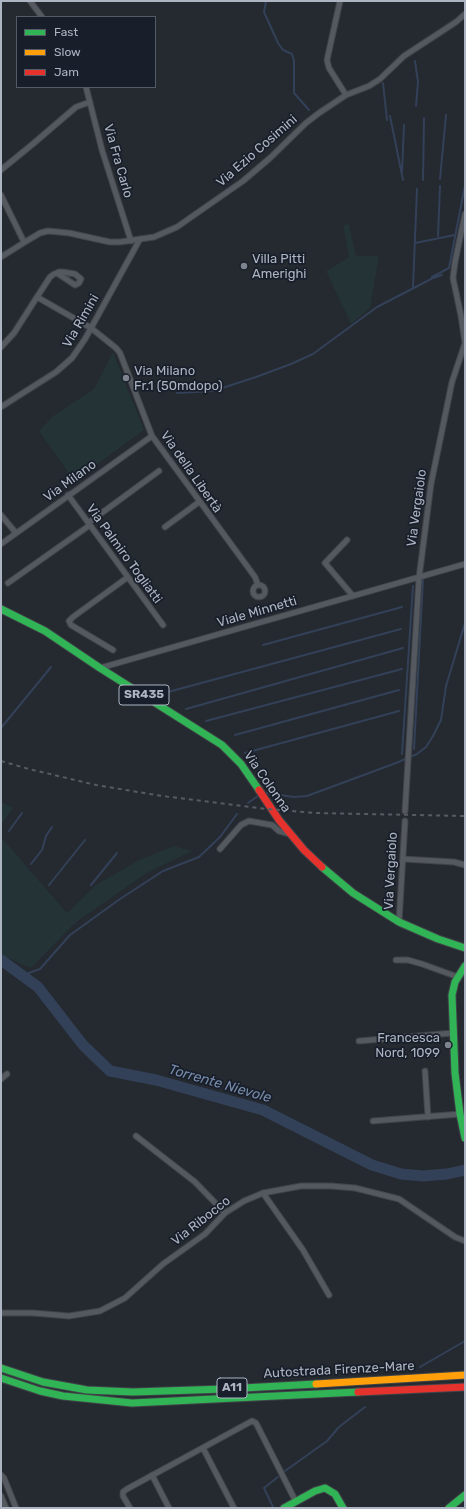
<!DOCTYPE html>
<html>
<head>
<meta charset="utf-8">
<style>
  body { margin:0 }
  #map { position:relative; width:466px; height:1509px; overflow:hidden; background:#252930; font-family:Rubik,sans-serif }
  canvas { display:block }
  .frame { position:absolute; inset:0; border:2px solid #adb5c3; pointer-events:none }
  .legend { position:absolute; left:16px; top:16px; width:140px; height:72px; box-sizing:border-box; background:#191f2a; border:1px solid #545b67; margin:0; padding:5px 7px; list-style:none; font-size:12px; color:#adb5c3 }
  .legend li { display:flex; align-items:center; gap:8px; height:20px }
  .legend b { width:20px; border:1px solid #545b67 }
</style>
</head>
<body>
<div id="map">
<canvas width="466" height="1509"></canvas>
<div class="frame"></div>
<ul class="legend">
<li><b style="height:5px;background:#30b455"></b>Fast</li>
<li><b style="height:5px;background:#ff9f0a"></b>Slow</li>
<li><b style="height:5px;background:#e5322d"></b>Jam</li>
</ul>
</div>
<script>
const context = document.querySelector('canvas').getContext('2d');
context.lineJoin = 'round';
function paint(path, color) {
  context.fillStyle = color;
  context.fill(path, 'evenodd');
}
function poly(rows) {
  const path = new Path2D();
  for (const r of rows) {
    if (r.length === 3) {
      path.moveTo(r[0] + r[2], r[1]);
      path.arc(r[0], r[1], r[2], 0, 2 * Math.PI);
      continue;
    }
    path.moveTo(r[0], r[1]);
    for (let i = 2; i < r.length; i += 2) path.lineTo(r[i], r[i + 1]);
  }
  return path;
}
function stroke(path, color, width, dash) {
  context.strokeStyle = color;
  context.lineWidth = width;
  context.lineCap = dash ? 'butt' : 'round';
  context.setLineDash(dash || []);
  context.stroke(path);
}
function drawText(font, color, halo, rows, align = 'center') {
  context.font = font + ' Rubik,sans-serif';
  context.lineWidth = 3.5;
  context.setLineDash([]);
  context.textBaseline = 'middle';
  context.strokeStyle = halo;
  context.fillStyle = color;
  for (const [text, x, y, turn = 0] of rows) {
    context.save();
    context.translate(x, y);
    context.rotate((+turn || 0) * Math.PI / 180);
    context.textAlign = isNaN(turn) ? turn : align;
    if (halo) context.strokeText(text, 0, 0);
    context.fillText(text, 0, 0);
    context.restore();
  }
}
paint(poly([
  [349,224,356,256,379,256,370,308,351,324,326,271,349,257,343,225],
  [113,352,144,430,74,481,39,431,53,416,94,389],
  [1,802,13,808,1,825],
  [1,837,67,913,96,885,139,860,174,846,192,851,145,874,75,923,31,968,1,955]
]), '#233336');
stroke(poly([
  [266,1,264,12,278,43,283,50,292,54,294,61,294,93,309,110],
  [415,61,418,82,416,106],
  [383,83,387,120],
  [390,116,403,180],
  [402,172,404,125],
  [440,179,446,115],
  [423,180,424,118],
  [438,236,440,186],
  [415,243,455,235],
  [432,277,449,268,465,185],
  [413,287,417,189],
  [177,393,213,391,256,377,291,364,313,354,377,307,433,278,442,275],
  [263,645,402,607],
  [168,692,401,629],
  [186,709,403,648],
  [206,721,402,669],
  [1,728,51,667],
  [235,735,399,690],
  [414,749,423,580],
  [245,753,399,711],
  [402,754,413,586],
  [266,793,294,797,307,796,396,763,417,754,426,747,433,736,441,720,446,686,465,623],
  [248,803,258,796],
  [9,831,22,813],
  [31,864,42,850,46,836,52,827],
  [49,885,85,840],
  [91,885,117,853],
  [23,975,40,969,70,935,120,899,163,871,199,857,220,837,237,814],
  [420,1367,465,1341],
  [285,1471,327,1441,339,1427,365,1407],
  [273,1507,264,1488,278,1477]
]), '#334158', 2);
stroke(poly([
  [1,960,38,987,83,1045,110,1071,156,1080,263,1110,372,1165,401,1174,423,1176,447,1174,465,1170]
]), '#334158', 11);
const street = poly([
  [30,1,42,17],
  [340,1,327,60,329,68,346,95],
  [86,87,102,150,131,241],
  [1,170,34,143,76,107,90,102],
  [1,195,24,242],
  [1,257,25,242,40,233,48,231,69,233,110,242,120,242,154,237,177,227,243,181,270,158,306,123,319,113,346,95,369,86,380,79,404,56,456,22,465,14],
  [37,297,50,277,54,274,57,273,59,272,63,272,75,274,81,279,79,283,75,285,57,273],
  [1,347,14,333,37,297,91,328,116,348,120,353,152,436,255,577,258,585],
  [1,407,56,372,72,358,85,339,140,239],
  [68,495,163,625],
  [1,515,16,533],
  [88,523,159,471],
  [165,527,199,502],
  [347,540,325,563,353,596],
  [1,544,152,436],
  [8,583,90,525],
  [259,591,6],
  [113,650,71,625,69,621,73,617,128,577],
  [100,668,465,564],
  [405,811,419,578,431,484,452,382,465,343,461,316,453,278,455,262,465,214],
  [220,849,241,825,249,821,272,825,279,831,290,834],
  [403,859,454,862,465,865],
  [399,922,405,821],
  [396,960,408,960,422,964,458,977],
  [359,1041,453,1033],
  [425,1071,428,1117],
  [1,1079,7,1074],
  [373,1121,460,1114],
  [136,1136,195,1182,225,1213],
  [263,1193,303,1250,329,1295],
  [1,1313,33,1313,69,1316,100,1311,125,1298,163,1264,205,1234,225,1213,244,1201,263,1193,301,1186,331,1186,355,1188,399,1199,455,1237,465,1241],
  [203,1448,234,1508],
  [1,1475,4,1478,16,1508],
  [152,1475,169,1508],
  [1,1496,6,1508],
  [130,1508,123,1496,123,1492,127,1489,252,1421,256,1423,296,1502]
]);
const fast = poly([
  [1,609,45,631,100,668,222,745,241,764,259,790],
  [322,867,353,893,399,922,438,939,465,948],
  [465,966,455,982,452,995,455,1073,460,1114,465,1138],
  [1,1368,43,1382,87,1390,133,1392,225,1389,316,1384],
  [1,1378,40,1391,63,1396,132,1403,358,1392],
  [284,1508,315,1491,325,1488,335,1494,343,1508],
  [449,1508,465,1495]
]);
const slow = poly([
  [316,1384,465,1375]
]);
const jam = poly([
  [259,790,279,820,304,850,322,867],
  [358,1392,465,1387]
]);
stroke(street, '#404449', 7);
stroke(fast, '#404449', 9);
stroke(slow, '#404449', 9);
stroke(jam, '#404449', 9);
stroke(street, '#54585f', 5);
stroke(fast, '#30b455', 7);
stroke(slow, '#ff9f0a', 7);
stroke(jam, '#e5322d', 7);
stroke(poly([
  [1,761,29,769,96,785,162,796,267,809,315,813,465,816]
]), '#585b62', 2, [4, 4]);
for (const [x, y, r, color] of [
  [244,266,4,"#7d8490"],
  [126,378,4,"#7d8490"],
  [448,1045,4,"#7d8490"]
]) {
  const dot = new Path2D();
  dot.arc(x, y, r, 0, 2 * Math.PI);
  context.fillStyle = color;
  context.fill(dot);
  stroke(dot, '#191f2a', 1.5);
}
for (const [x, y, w] of [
  [144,695,50],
  [232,1388,30]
]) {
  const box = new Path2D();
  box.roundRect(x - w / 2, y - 10, w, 20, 3);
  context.fillStyle = '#191f2a';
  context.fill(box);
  stroke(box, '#adb5c3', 1);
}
drawText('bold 12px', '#adb5c3', null, [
  ["SR435",144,695],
  ["A11",232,1388]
]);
drawText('13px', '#adb5c3', '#191f2a', [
  ["Via Ezio Cosimini",257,151,-41],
  ["Via Fra Carlo",118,161,74],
  ["Via Rimini",81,321,-60],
  ["Via della Libertà",191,472,55],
  ["Via Milano",70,481,-36],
  ["Via Vergaiolo",417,508,-82],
  ["Via Palmiro Togliatti",124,554,54],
  ["Viale Minnetti",257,612,-16],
  ["Via Colonna",267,782,55],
  ["Via Vergaiolo",391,871,-87],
  ["Via Ribocco",201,1221,-38],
  ["Autostrada Firenze-Mare",339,1370,-3]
]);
drawText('13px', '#adb5c3', '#191f2a', [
  ["Villa Pitti",252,259],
  ["Amerighi",252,274],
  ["Via Milano",134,371],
  ["Fr.1 (50mdopo)",134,386],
  ["Francesca",440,1038,"right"],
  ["Nord, 1099",440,1053,"right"]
], 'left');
drawText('italic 14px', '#768baa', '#191f2a', [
  ["Torrente Nievole",220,1084,16]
]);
</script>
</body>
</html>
